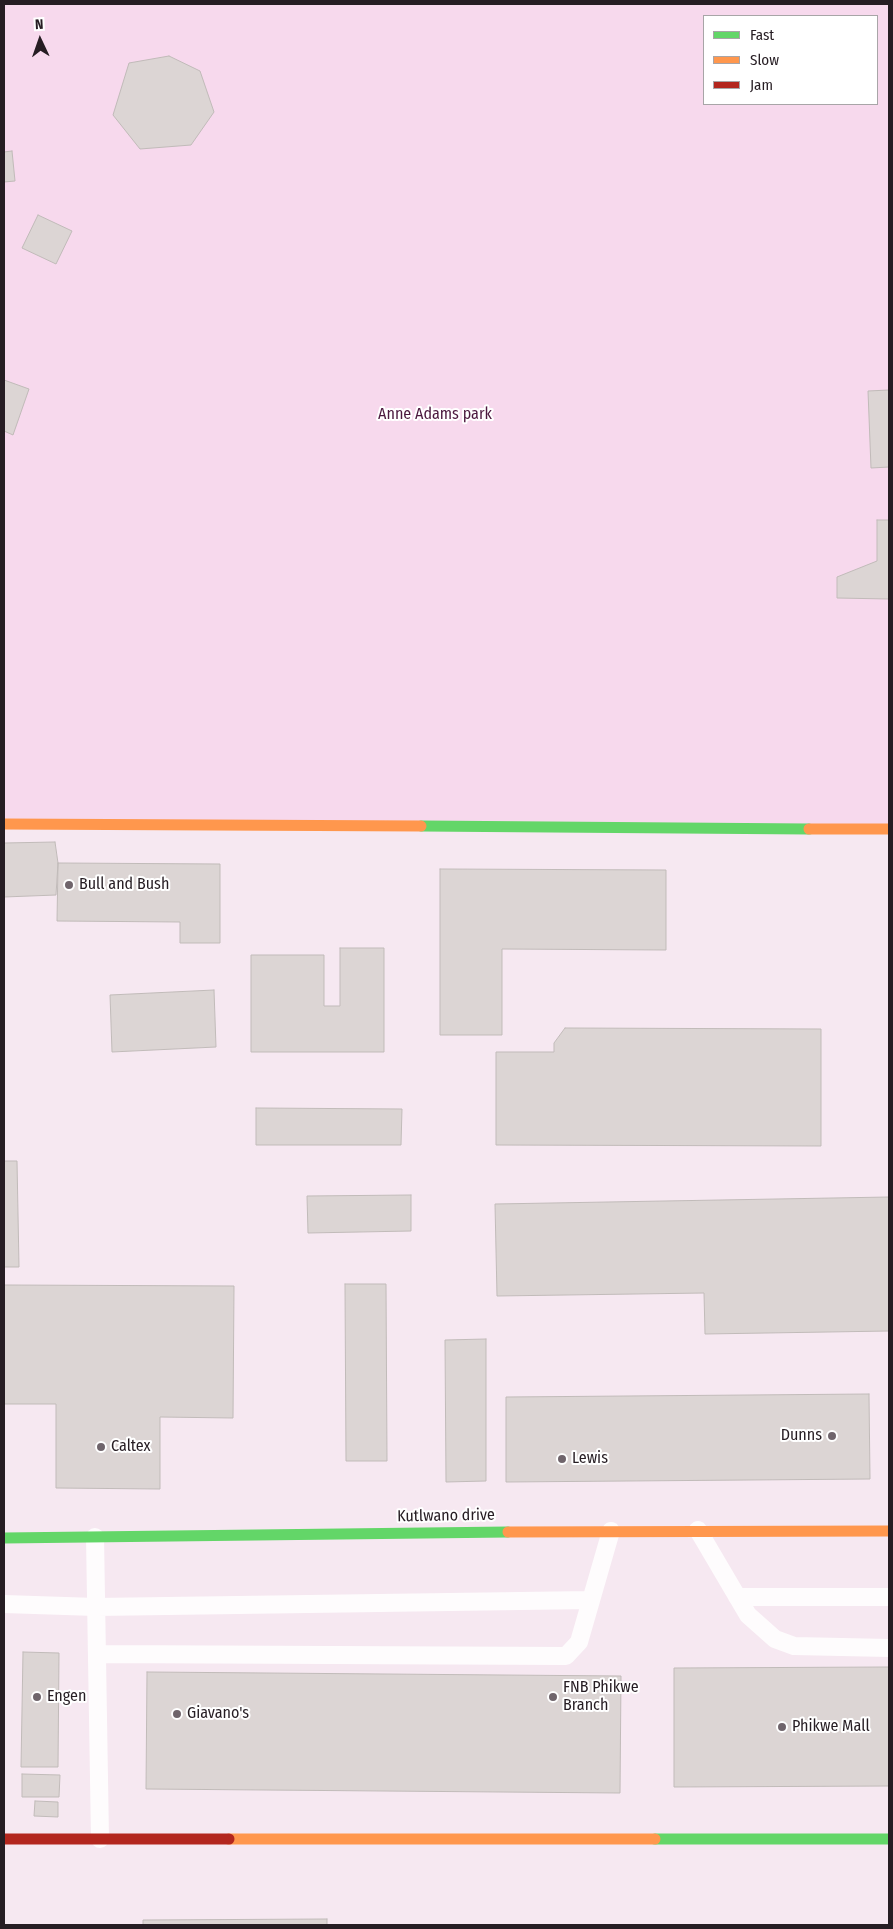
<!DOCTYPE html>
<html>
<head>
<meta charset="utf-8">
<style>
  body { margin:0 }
  #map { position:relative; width:893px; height:1929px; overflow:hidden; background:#f6e8f1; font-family:"Fira Sans Condensed",sans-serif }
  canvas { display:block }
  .frame { position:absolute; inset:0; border:5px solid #261d23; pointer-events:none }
  .legend { position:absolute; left:703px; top:15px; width:175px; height:90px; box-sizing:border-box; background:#fff; border:1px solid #a8a5a7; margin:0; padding:6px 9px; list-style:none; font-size:15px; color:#261d23 }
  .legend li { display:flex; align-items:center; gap:10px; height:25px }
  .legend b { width:25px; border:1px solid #a8a5a7 }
  .north { position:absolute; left:15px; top:15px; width:50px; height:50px; -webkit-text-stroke:4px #fff; paint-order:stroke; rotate:357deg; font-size:14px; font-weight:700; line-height:20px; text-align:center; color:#261d23 }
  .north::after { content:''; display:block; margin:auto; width:18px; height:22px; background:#261d23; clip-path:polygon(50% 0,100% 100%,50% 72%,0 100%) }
</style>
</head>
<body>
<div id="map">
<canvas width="893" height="1929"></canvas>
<div class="frame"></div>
<ul class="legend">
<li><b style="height:6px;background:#63d668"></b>Fast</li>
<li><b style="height:6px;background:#ff974d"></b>Slow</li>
<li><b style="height:6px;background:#b3261e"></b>Jam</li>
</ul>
<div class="north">N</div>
</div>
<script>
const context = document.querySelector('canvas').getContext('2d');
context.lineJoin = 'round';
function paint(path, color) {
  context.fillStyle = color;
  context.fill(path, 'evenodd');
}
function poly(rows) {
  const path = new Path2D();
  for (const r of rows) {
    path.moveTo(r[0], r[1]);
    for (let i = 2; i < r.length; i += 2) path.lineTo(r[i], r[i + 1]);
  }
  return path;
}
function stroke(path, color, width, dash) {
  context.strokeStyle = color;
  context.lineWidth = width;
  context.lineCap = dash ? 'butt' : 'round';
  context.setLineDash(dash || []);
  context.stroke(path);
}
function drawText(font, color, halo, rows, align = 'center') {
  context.font = font + ' "Fira Sans Condensed",sans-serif';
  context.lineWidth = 4;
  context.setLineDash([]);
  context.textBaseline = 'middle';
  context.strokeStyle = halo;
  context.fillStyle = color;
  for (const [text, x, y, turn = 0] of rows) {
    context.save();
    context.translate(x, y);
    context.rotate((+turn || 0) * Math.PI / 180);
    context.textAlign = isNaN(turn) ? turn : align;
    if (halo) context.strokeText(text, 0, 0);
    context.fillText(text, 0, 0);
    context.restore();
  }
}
paint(poly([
  [4,4,889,4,889,829,4,824],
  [704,16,877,16,877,104,704,104]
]), '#f7d9ed');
const building = poly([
  [169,56,200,71,214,112,191,145,140,149,113,115,129,63,169,56],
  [12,151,15,181,4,182,4,152,12,151],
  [38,215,72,231,56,264,22,248,38,215],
  [4,380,29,389,13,435,4,431,4,380],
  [889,390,889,467,871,468,868,391,889,390],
  [877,520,889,520,889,599,837,598,837,577,877,561,877,520],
  [55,842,58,863,56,895,4,897,4,843,55,842],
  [58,863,220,864,220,943,180,943,180,922,57,921,58,863],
  [440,869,666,870,666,950,502,949,502,1035,440,1035,440,869],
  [340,948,384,948,384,1052,251,1052,251,955,324,955,324,1006,340,1006,340,948],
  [214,990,216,1047,112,1052,110,995,214,990],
  [565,1028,821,1029,821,1146,496,1145,496,1052,554,1052,554,1043,565,1028],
  [256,1108,402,1109,401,1145,256,1145,256,1108],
  [4,1161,17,1161,19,1267,4,1267,4,1161],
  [411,1195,411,1231,308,1233,307,1196,411,1195],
  [889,1197,889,1331,705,1334,704,1293,497,1296,495,1204,889,1197],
  [345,1284,386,1284,387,1461,346,1461,345,1284],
  [4,1285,234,1286,233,1418,160,1417,160,1489,56,1488,56,1404,4,1404,4,1285],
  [486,1339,486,1481,446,1482,445,1340,486,1339],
  [869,1394,870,1479,506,1482,506,1397,869,1394],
  [23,1652,59,1653,58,1767,21,1767,23,1652],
  [889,1667,889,1786,674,1787,674,1668,889,1667],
  [147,1672,621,1676,620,1793,146,1789,147,1672],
  [22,1774,60,1775,59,1797,22,1797,22,1774],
  [35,1801,58,1802,58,1817,34,1816,35,1801],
  [327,1919,327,1925,143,1925,143,1920,327,1919]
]);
paint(building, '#dcd5d4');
stroke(building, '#c1bbb9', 1);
stroke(poly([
  [698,1530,748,1615,775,1639,794,1646,889,1648],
  [95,1537,100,1839],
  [737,1597,889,1597],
  [4,1604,96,1607,591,1600],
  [97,1654,566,1656,579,1642,611,1531]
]), '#fefcfd', 18);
stroke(poly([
  [421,826,809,829],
  [4,1538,508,1532],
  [655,1839,889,1839]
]), '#63d668', 11);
stroke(poly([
  [4,824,421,826],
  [809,829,889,829],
  [508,1532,889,1531],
  [229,1839,655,1839]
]), '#ff974d', 11);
stroke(poly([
  [4,1839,229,1839]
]), '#b3261e', 11);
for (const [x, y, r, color] of [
  [69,885,5,"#6f646b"],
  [832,1436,5,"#6f646b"],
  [101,1447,5,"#6f646b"],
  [562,1459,5,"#6f646b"],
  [37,1697,5,"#6f646b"],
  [553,1697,5,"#6f646b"],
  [177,1714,5,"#6f646b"],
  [782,1727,5,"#6f646b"]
]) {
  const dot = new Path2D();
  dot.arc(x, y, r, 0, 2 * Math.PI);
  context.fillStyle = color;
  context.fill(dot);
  stroke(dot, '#fff', 2);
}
drawText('16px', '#4b183e', '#fff', [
  ["Anne Adams park",435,415]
]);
drawText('16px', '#261d23', '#fff', [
  ["Bull and Bush",79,885],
  ["Dunns",822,1436,"right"],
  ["Caltex",111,1447],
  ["Lewis",572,1459],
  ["FNB Phikwe",563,1688],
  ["Branch",563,1706],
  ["Engen",47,1697],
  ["Giavano's",187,1714],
  ["Phikwe Mall",792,1727]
], 'left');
drawText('16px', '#261d23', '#fff', [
  ["Kutlwano drive",446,1516,-1]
]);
</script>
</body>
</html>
